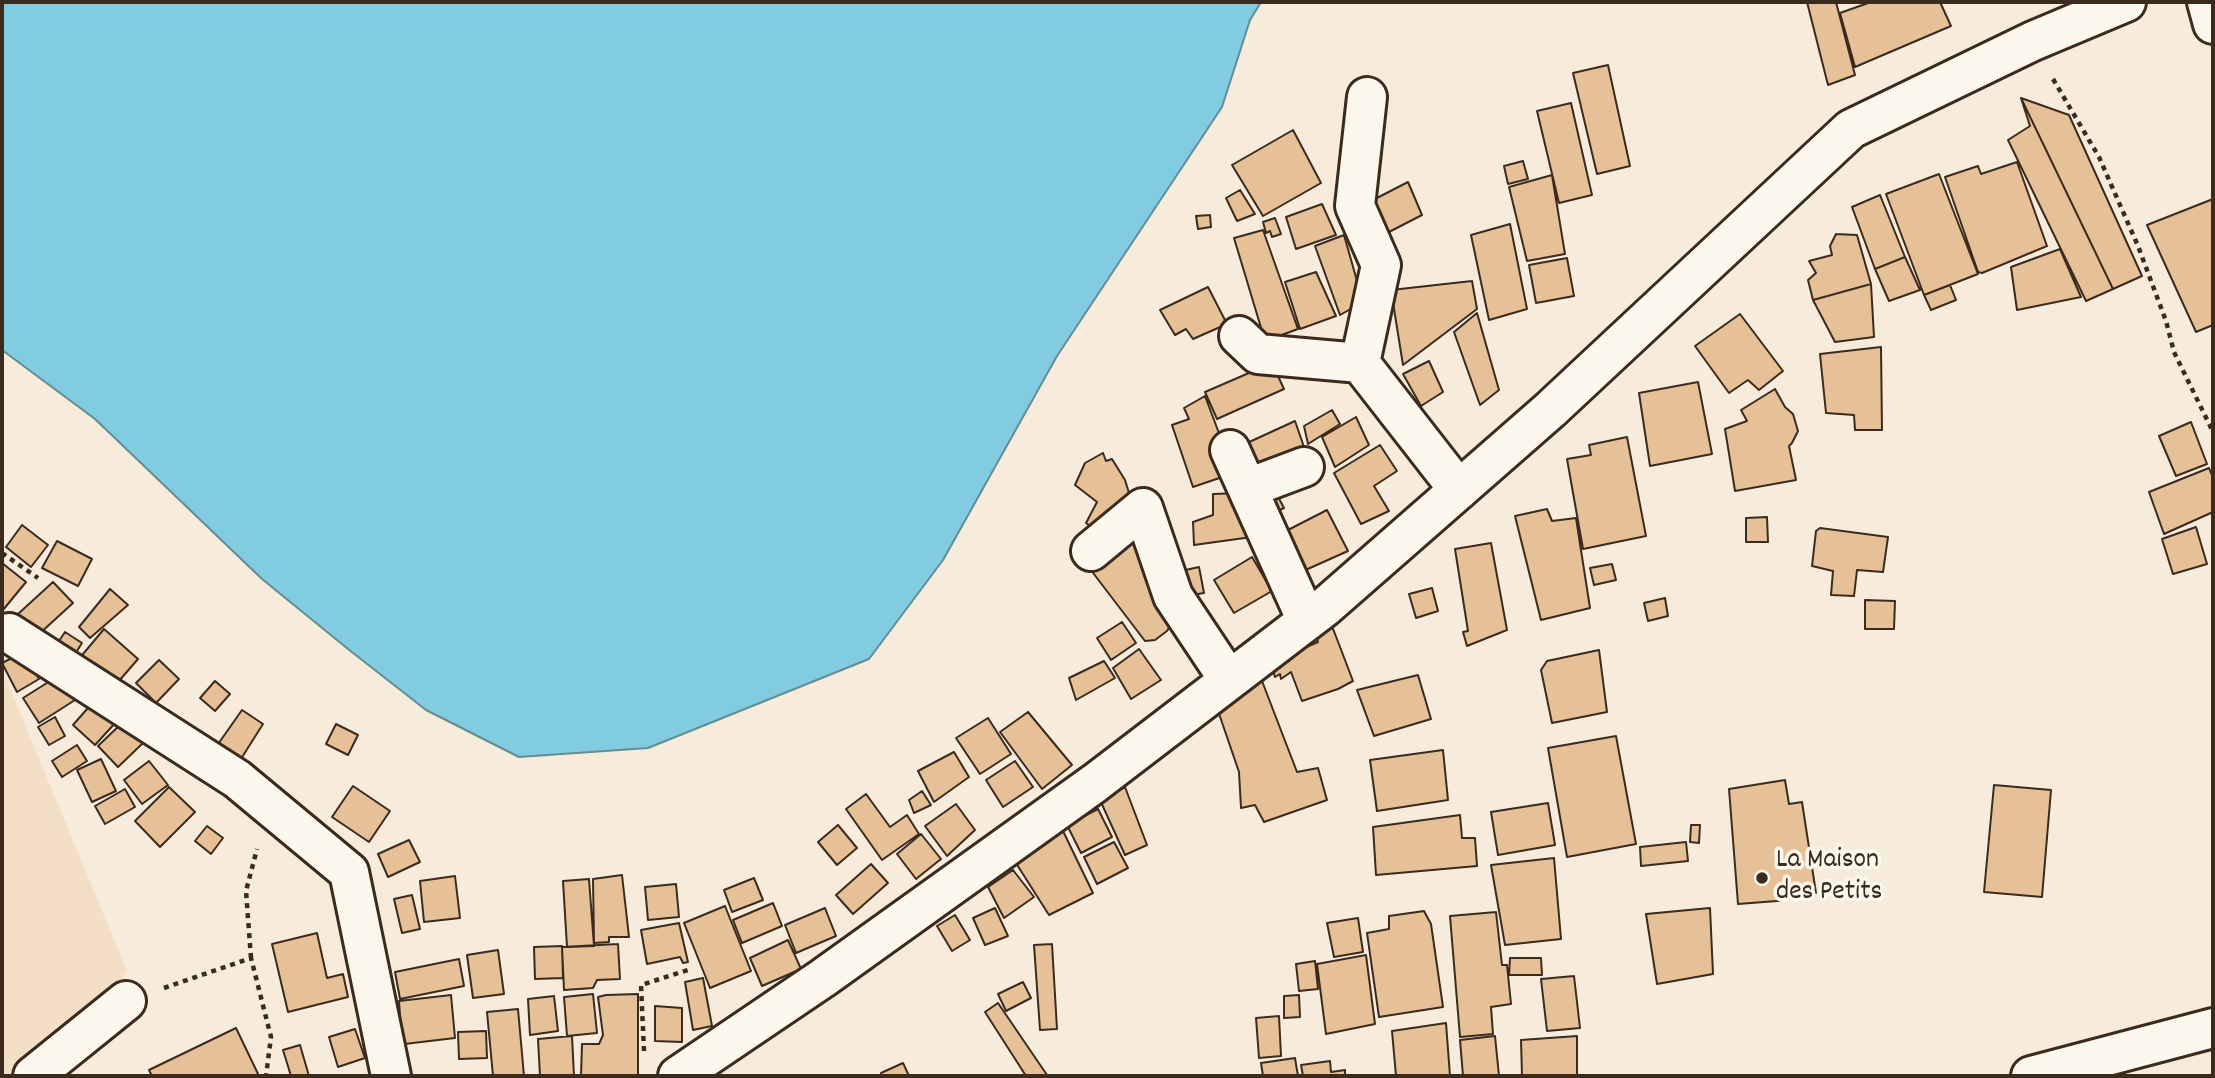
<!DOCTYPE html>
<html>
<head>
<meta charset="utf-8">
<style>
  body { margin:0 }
  #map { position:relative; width:2215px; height:1078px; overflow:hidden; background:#f7ecdb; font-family:Dekko,sans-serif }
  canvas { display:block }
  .frame { position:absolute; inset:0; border:4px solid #3b2a1e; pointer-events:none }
</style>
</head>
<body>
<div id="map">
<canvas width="2215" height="1078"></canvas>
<div class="frame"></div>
</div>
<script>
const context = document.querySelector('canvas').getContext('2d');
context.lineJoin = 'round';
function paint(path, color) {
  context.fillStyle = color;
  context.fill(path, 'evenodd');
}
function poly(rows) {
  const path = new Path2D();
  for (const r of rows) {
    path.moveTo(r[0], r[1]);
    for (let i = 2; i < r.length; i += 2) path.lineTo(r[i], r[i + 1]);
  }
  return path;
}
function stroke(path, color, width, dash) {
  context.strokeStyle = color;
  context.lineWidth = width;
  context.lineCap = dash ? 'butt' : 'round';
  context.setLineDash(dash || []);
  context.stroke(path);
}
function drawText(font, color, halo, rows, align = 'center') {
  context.font = font + ' Dekko,sans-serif';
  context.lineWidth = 7;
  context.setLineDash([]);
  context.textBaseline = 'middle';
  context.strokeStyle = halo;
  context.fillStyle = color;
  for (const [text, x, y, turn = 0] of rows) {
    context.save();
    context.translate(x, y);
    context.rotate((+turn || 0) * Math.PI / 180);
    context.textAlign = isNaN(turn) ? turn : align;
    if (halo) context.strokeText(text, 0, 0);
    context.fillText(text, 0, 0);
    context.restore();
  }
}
paint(poly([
  [2,669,127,971,64,1069,67,1076,2,1076]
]), '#f2dfc6');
const water = poly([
  [2,2,1261,2,1250,20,1222,107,1057,356,943,560,869,659,648,748,519,757,426,710,348,649,262,579,95,419,2,350,2,2]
]);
paint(water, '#81cce1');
stroke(water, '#658b93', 2);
const building = poly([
  [1807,2,1836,2,1855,75,1828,85,1807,2],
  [1871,2,1940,2,1951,26,1855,67,1840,13,1871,2],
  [1608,65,1630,166,1597,174,1573,73,1608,65],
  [2021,98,2113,289,2086,301,2008,140,2030,126,2021,98],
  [2021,98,2069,115,2142,276,2113,289,2021,98],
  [1571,103,1592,195,1559,203,1537,111,1571,103],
  [1293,130,1321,183,1263,216,1232,165,1293,130],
  [1523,161,1528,179,1508,184,1504,166,1523,161],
  [2017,162,2047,246,1982,273,1978,272,1945,177,1978,166,1981,174,2017,162],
  [1939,174,1978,274,1924,295,1886,194,1939,174],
  [1552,175,1565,254,1527,261,1509,187,1552,175],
  [1408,182,1422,215,1389,232,1373,200,1408,182],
  [1240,190,1255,214,1237,221,1226,198,1240,190],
  [1880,195,1905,257,1875,269,1852,207,1880,195],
  [2213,199,2213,325,2196,332,2147,225,2213,199],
  [1322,204,1336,235,1296,249,1286,217,1322,204],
  [1210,215,1211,227,1198,229,1196,216,1210,215],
  [1275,218,1281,234,1272,237,1270,231,1266,233,1263,222,1275,218],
  [1510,224,1527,309,1489,320,1471,235,1510,224],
  [1263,230,1298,329,1265,341,1234,238,1263,230],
  [1836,234,1857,235,1871,284,1813,300,1808,280,1816,273,1809,261,1832,255,1830,246,1836,234],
  [1344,235,1363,302,1340,315,1315,246,1344,235],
  [2060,249,2081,297,2017,310,2011,267,2060,249],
  [1905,257,1920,290,1889,301,1875,269,1905,257],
  [1567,258,1574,296,1536,303,1529,265,1567,258],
  [1316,272,1336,316,1300,329,1285,282,1316,272],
  [1472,281,1477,309,1403,365,1391,290,1472,281],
  [1871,284,1874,337,1835,342,1813,300,1871,284],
  [1950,285,1956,300,1931,310,1924,295,1950,285],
  [1208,287,1227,324,1193,339,1186,329,1175,335,1160,310,1208,287],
  [1477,313,1499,390,1480,405,1454,332,1477,313],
  [1740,314,1783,371,1759,390,1748,380,1729,393,1695,346,1740,314],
  [1881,347,1882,430,1855,430,1854,415,1826,413,1820,354,1881,347],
  [1429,361,1443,392,1421,406,1403,374,1429,361],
  [1272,363,1284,389,1217,419,1205,392,1272,363],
  [1698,382,1712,454,1650,466,1639,393,1698,382],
  [1775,389,1785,407,1793,414,1798,431,1792,443,1789,446,1796,480,1735,491,1725,429,1747,421,1741,410,1775,389],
  [1205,396,1234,473,1193,487,1172,425,1189,419,1184,408,1205,396],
  [1332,410,1340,424,1308,444,1304,426,1332,410],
  [1356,417,1369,445,1335,467,1322,437,1356,417],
  [1295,421,1304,447,1246,472,1234,449,1295,421],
  [2191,422,2207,464,2176,476,2159,436,2191,422],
  [1627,437,1646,536,1583,549,1567,459,1591,455,1589,445,1627,437],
  [1380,445,1397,471,1374,486,1389,511,1361,524,1334,473,1380,445],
  [1103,453,1106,461,1112,459,1125,480,1133,506,1102,534,1086,523,1097,502,1075,485,1085,463,1103,453],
  [2209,468,2213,478,2213,512,2164,534,2149,492,2209,468],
  [1240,493,1259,536,1194,545,1193,522,1213,515,1213,494,1240,493],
  [1276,493,1284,508,1267,516,1260,501,1276,493],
  [1547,509,1552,521,1576,518,1590,608,1541,620,1515,516,1547,509],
  [1327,510,1348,551,1301,572,1284,532,1327,510],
  [1767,517,1768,542,1746,542,1746,518,1767,517],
  [22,525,48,545,31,567,6,547,22,525],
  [2196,527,2207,564,2173,574,2162,539,2196,527],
  [1820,528,1888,537,1883,572,1857,570,1854,596,1831,595,1833,571,1812,566,1816,531,1820,528],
  [1131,533,1175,618,1167,631,1155,640,1145,641,1087,565,1131,533],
  [57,541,92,559,78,586,42,568,57,541],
  [1491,543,1507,630,1467,646,1463,632,1468,631,1455,549,1491,543],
  [1252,557,1272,591,1234,613,1214,580,1252,557],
  [2,563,26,582,3,610,2,609,2,563],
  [1612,564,1616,580,1594,585,1590,568,1612,564],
  [1199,567,1204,593,1186,596,1181,571,1199,567],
  [53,582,73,603,38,635,18,614,53,582],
  [1432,588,1438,611,1416,618,1409,594,1432,588],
  [110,589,128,605,90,638,79,627,110,589],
  [1665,598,1668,616,1648,621,1644,603,1665,598],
  [1865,600,1895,601,1894,629,1865,629,1865,600],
  [1122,622,1136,643,1111,660,1097,638,1122,622],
  [1332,626,1353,681,1338,689,1302,701,1291,672,1281,679,1280,674,1275,677,1272,667,1290,654,1318,642,1315,632,1332,626],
  [104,629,138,659,112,689,78,660,104,629],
  [65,632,82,643,70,662,53,650,65,632],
  [1139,649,1161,680,1131,699,1113,668,1139,649],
  [1599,650,1607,712,1552,723,1541,670,1547,661,1599,650],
  [24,652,39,679,17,692,2,663,24,652],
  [159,660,179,679,156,703,136,683,159,660],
  [1104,661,1115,678,1076,700,1069,678,1104,661],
  [1418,675,1431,719,1374,736,1357,690,1418,675],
  [58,676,75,700,39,723,23,698,58,676],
  [215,681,230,694,215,711,200,698,215,681],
  [1262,681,1297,772,1318,768,1327,800,1264,822,1255,805,1241,808,1239,772,1215,702,1262,681],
  [94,701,117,721,95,745,73,725,94,701],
  [242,710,263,724,239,762,216,747,242,710],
  [1028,712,1072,765,1042,789,1000,732,1028,712],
  [55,717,65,736,49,745,38,727,55,717],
  [988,718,1011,754,980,774,956,738,988,718],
  [123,722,143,743,118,767,98,746,123,722],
  [336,724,358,735,348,755,326,744,336,724],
  [1616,736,1636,844,1567,857,1548,748,1616,736],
  [77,745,87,761,62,777,52,761,77,745],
  [1443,750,1448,800,1377,811,1370,760,1443,750],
  [954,752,969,777,934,802,918,771,954,752],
  [101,759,116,791,92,802,77,770,101,759],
  [149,761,168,785,142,804,124,780,149,761],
  [1015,761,1033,787,1003,807,986,780,1015,761],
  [1785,780,1789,804,1802,802,1816,893,1777,901,1738,904,1729,789,1785,780],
  [1994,785,2051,790,2042,897,1984,892,1994,785],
  [353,786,390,811,369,842,332,817,353,786],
  [169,787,195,812,160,847,135,821,169,787],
  [1125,787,1147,845,1125,855,1100,800,1125,787],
  [125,789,135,807,105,824,95,806,125,789],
  [922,791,931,805,914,813,909,800,922,791],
  [866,794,890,827,907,815,919,834,882,860,846,809,866,794],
  [1548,803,1555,845,1498,855,1491,812,1548,803],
  [956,804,975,830,947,856,925,826,956,804],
  [1098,809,1112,837,1081,853,1067,825,1098,809],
  [1460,815,1462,838,1475,838,1477,866,1376,875,1373,827,1460,815],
  [838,825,857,848,837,865,818,842,838,825],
  [1691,825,1700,825,1699,843,1690,842,1691,825],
  [207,826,223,838,211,854,195,841,207,826],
  [1062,829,1093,893,1049,915,1014,860,1062,829],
  [921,834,941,859,916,879,897,854,921,834],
  [409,840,420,862,388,877,378,854,409,840],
  [1114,842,1128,868,1097,884,1084,857,1114,842],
  [1686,842,1688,861,1641,866,1640,847,1686,842],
  [1554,858,1561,939,1505,945,1491,865,1554,858],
  [871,864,888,883,853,914,836,895,871,864],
  [1013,870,1034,897,1004,918,988,887,1013,870],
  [622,875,629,937,609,937,609,942,594,943,593,879,622,875],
  [455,876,460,918,424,922,420,881,455,876],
  [754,878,763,900,732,912,724,890,754,878],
  [589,879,594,946,567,947,563,881,589,879],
  [676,884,679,917,648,920,645,887,676,884],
  [412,895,420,929,402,933,394,899,412,895],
  [773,903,782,926,742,943,733,920,773,903],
  [725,906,751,971,710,988,684,923,725,906],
  [825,908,836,936,796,953,785,925,825,908],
  [995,908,1008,936,985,945,973,918,995,908],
  [1710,908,1713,974,1657,984,1646,914,1710,908],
  [1424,911,1431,924,1443,1007,1379,1017,1367,933,1389,929,1389,916,1424,911],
  [1496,912,1502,965,1507,965,1511,1004,1491,1007,1493,1034,1460,1037,1450,916,1496,912],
  [955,915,970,940,952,951,937,926,955,915],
  [1358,918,1363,952,1334,957,1327,923,1358,918],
  [679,923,688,962,683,963,680,957,647,964,641,930,679,923],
  [317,933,327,978,343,974,348,997,288,1012,272,944,317,933],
  [788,940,801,969,762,986,750,958,788,940],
  [618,944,620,979,597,980,593,988,564,990,562,947,618,944],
  [1052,944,1057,1029,1040,1030,1034,945,1052,944],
  [562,946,563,978,535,979,534,947,562,946],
  [498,950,504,994,473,998,467,955,498,950],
  [1366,955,1375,1024,1326,1034,1317,964,1366,955],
  [1510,958,1541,958,1542,975,1509,975,1510,958],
  [459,959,464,986,400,999,395,972,459,959],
  [1315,961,1318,989,1299,991,1296,964,1315,961],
  [1574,976,1580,1028,1547,1031,1541,979,1574,976],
  [703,978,712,1026,693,1030,685,982,703,978],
  [1023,982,1031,998,1006,1011,998,994,1023,982],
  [593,994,597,1033,567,1036,564,997,593,994],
  [638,994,638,1076,581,1076,582,1044,599,1044,603,1035,598,997,606,995,638,994],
  [451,995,455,1038,396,1045,395,1031,401,1030,399,1001,451,995],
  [1299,995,1300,1017,1284,1018,1284,996,1299,995],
  [554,996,558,1031,530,1035,528,999,554,996],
  [998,1003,1047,1075,1026,1076,985,1012,998,1003],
  [655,1006,682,1008,682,1042,655,1041,655,1006],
  [518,1009,524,1076,493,1076,487,1012,518,1009],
  [1279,1016,1281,1056,1259,1058,1256,1018,1279,1016],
  [1446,1023,1450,1076,1396,1076,1392,1031,1446,1023],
  [236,1028,259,1076,152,1076,149,1070,236,1028],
  [355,1029,365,1058,338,1067,329,1037,355,1029],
  [486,1031,487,1058,459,1059,458,1032,486,1031],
  [572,1036,574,1076,540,1076,538,1039,572,1036],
  [1495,1036,1499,1076,1463,1076,1460,1040,1495,1036],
  [1577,1036,1577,1076,1522,1076,1521,1040,1577,1036],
  [300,1045,309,1076,291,1076,283,1050,300,1045],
  [1295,1058,1298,1076,1263,1076,1261,1063,1295,1058],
  [1330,1061,1331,1072,1345,1070,1345,1076,1303,1076,1301,1065,1330,1061],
  [903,1063,909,1076,882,1076,881,1073,903,1063]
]);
paint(building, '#e6c096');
stroke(building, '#3b2a1e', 2);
const minor = poly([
  [2207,2,2213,24],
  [1367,97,1355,206,1381,265,1360,363,1459,490],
  [1239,336,1258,354,1360,363],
  [1230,450,1307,621],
  [1248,488,1304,467],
  [1091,551,1143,508,1173,596,1229,680],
  [9,633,237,779,349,872,391,1076],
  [33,1076,126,1001],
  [678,1076,823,978,1095,783,1325,607,1550,410,1851,129,2033,41,2126,2]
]);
const major = poly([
  [2031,1076,2213,1028]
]);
stroke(minor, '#3b2a1e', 44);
stroke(major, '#3b2a1e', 44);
stroke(poly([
  [2053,79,2099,157,2138,246,2166,321,2174,352,2213,432],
  [2,553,38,578],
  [251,958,246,891,257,849],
  [164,988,251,958,271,1037,266,1076],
  [644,1051,641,985,688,970]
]), '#3b2a1e', 4.5, [5, 5]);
stroke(minor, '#fbf7ec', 38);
stroke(major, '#fbf7ec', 38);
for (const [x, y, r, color] of [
  [1762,878,7,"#3b2a1e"]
]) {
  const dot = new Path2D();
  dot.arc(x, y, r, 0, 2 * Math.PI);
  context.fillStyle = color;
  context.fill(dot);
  stroke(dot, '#fbf7ec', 2.5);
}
drawText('28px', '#3b2a1e', '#fbf7ec', [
  ["La Maison",1776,862],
  ["des Petits",1776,894]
], 'left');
</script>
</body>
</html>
